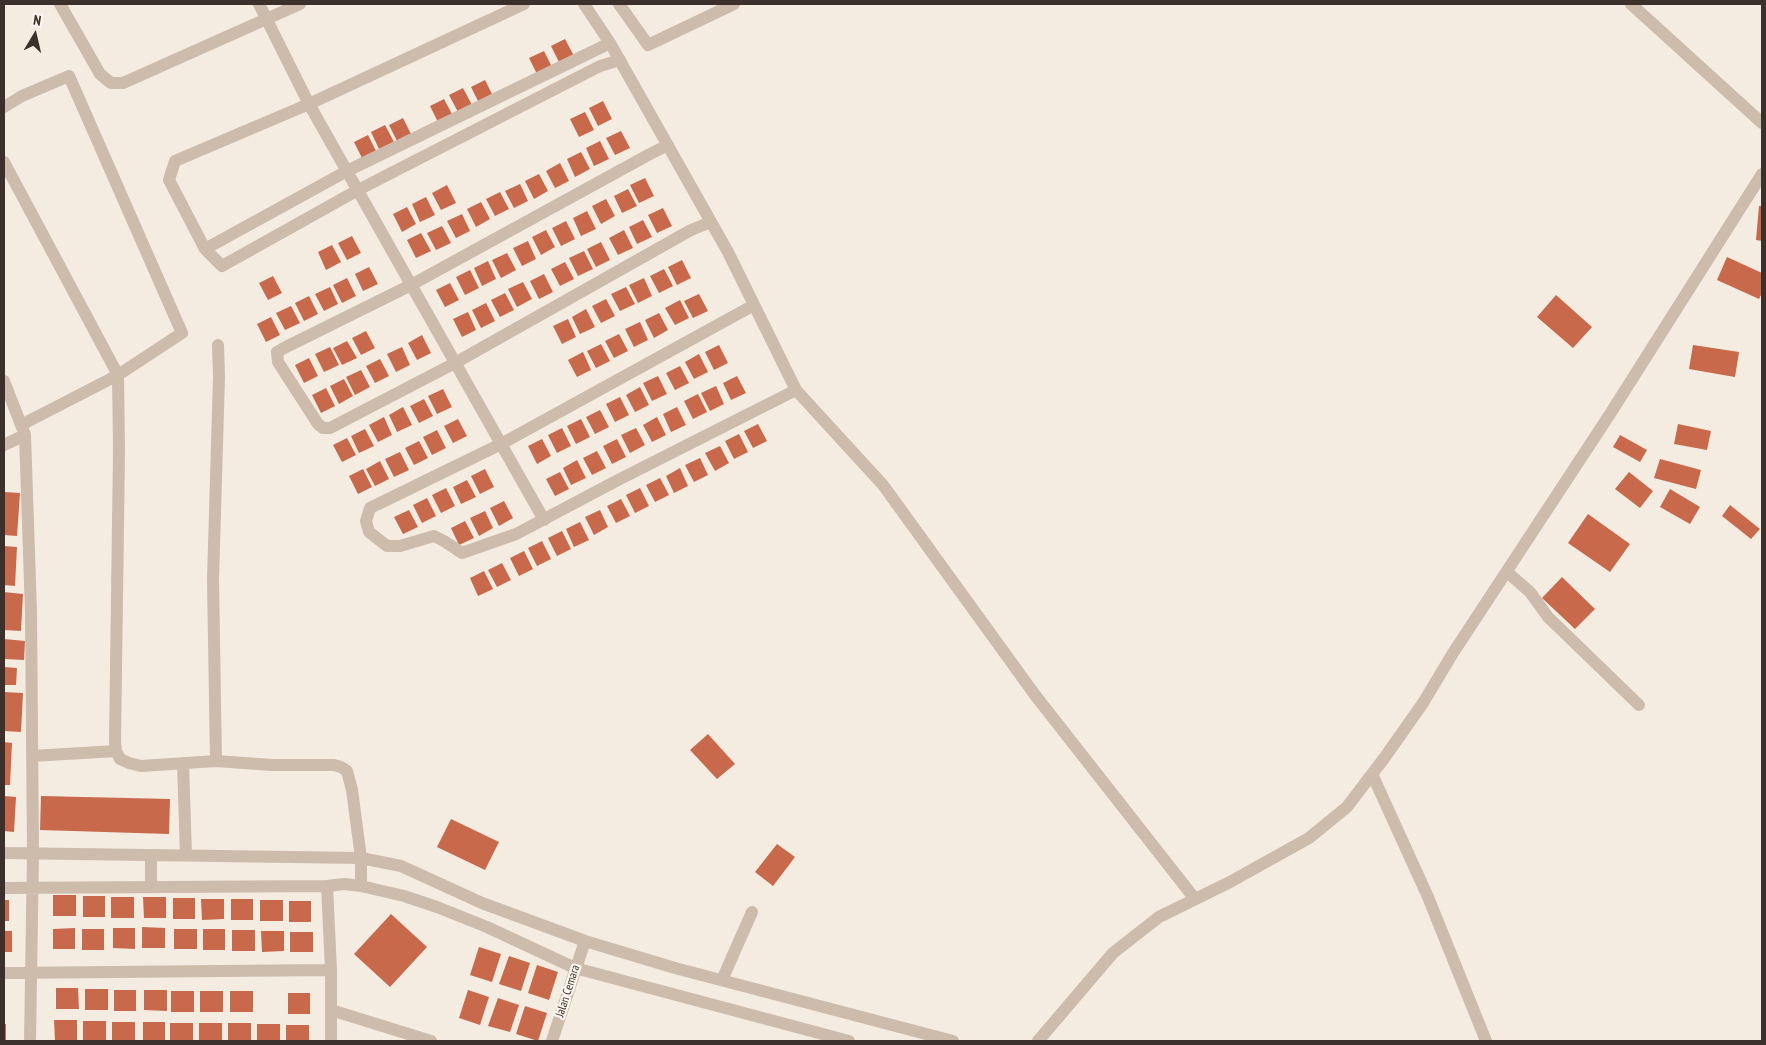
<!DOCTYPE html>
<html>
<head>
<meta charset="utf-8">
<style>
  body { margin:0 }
  #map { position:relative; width:1766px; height:1045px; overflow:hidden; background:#f4ebe1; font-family:"PT Sans Narrow",sans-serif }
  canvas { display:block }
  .frame { position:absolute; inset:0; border:5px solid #3b302b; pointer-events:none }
  .north { position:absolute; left:10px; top:10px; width:50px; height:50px; -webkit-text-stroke:4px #fbf5ee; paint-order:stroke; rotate:9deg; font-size:14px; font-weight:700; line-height:20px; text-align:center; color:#3b302b }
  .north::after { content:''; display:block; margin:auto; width:18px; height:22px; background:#3b302b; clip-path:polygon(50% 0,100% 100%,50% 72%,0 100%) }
</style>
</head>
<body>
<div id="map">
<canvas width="1766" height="1045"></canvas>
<div class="frame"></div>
<div class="north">N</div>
</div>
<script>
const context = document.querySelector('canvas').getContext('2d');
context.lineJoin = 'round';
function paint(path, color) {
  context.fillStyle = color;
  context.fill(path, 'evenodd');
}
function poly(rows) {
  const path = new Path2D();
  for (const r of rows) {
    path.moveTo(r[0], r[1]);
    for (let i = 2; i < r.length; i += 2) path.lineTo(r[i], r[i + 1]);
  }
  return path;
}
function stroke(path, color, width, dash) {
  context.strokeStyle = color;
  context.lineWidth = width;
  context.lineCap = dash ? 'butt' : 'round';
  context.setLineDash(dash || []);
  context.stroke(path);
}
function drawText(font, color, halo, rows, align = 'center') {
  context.font = font + ' "PT Sans Narrow",sans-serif';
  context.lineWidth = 4.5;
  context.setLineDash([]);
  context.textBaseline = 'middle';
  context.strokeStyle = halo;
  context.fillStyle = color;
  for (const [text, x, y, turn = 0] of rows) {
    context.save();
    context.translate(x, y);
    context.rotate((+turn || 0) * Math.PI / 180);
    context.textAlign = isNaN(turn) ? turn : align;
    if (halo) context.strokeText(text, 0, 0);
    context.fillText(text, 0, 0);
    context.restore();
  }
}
paint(poly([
  [565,39,574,56,560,64,551,46],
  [544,51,553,69,538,76,529,58],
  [485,80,494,98,480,105,471,87],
  [463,88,472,105,458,112,449,95],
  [444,99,453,116,439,124,430,106],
  [603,101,612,119,598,126,589,108],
  [585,112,594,130,579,137,570,119],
  [403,118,412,136,398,143,389,125],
  [385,125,394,142,379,149,371,132],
  [621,131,630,148,615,155,606,138],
  [368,135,377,153,363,160,354,142],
  [600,141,609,159,594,166,586,148],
  [581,152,590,169,575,177,567,159],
  [560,163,569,181,555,188,546,171],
  [539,174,548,191,534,199,525,181],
  [645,178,654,196,639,203,630,185],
  [520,184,528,201,514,208,505,191],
  [447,185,456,203,441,210,432,193],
  [628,189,637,206,622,213,614,196],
  [500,192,509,209,495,216,486,199],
  [426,197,435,215,420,222,412,204],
  [606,199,615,216,601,224,592,206],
  [481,202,490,219,476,227,467,209],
  [1759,206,1762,206,1762,241,1756,240],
  [407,207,416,224,402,232,393,214],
  [663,208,672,226,657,233,648,215],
  [587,211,596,229,581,236,573,218],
  [462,214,470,231,456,238,447,221],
  [643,220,652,237,637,244,629,227],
  [566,221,575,239,561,246,552,228],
  [442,226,451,243,436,250,427,233],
  [546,230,555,247,541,255,532,237],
  [624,230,633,248,618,255,609,238],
  [421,233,431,251,416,258,407,240],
  [352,236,361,253,347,260,338,243],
  [528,241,536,259,522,266,513,248],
  [601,242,610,260,596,267,587,249],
  [332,245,341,262,326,270,318,252],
  [584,251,593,269,578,276,569,258],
  [507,253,516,270,501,278,492,260],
  [1727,257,1762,273,1762,293,1759,299,1717,280],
  [682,260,691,278,677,285,668,267],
  [488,261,496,279,482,286,474,268],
  [565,262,574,279,560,286,551,269],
  [369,267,378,284,363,291,355,274],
  [664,269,673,286,659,293,650,276],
  [470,270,479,288,465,295,456,277],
  [544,274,553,292,539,299,530,281],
  [273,276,282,293,268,300,259,283],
  [347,278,356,296,342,303,333,285],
  [644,278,652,296,638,303,629,285],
  [523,282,532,299,517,307,508,289],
  [450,283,459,300,445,307,436,290],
  [330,287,338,304,324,311,315,294],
  [626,287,635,304,620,311,611,294],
  [505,293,514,310,500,317,491,300],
  [699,294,708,311,693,318,684,301],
  [1556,295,1592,327,1573,348,1537,317],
  [309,296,318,314,304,321,295,303],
  [606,299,615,316,601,323,592,306],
  [680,300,689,318,675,325,665,308],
  [486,303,495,321,481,328,472,310],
  [291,306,300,323,285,330,276,313],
  [586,309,595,327,580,334,572,317],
  [468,312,476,330,462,337,453,319],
  [659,313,668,330,654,338,645,320],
  [271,317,280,335,266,342,257,324],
  [568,319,576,337,562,344,553,326],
  [640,322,648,340,634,347,625,329],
  [366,331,375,348,361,355,352,338],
  [619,334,628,351,614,358,605,341],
  [422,335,431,353,417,360,408,343],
  [347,341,357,358,342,365,333,348],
  [601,344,610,361,596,368,587,351],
  [719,345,728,363,714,370,705,352],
  [1693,345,1739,352,1735,377,1689,369],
  [330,347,339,365,324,372,315,354],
  [402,347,410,365,396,372,387,354],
  [583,352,591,370,577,377,568,360],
  [699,354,708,372,694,379,685,362],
  [309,358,318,376,304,383,295,365],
  [380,359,389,376,375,383,366,366],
  [680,366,689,383,675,390,666,373],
  [361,370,370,387,355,395,346,377],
  [658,376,667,394,652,401,643,383],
  [737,376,746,393,731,400,723,383],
  [344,379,353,396,339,404,330,386],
  [716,386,724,404,710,411,701,393],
  [640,387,649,405,635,412,626,395],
  [326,388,335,406,321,413,312,395],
  [443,389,452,407,437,414,428,396],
  [698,394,707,412,693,419,684,401],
  [620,397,629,415,615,422,606,404],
  [424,399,433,416,419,423,410,406],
  [403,407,412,425,397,432,389,415],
  [677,407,686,425,671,432,663,414],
  [600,410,609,427,595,434,586,417],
  [384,417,392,435,378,442,369,425],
  [657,417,666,435,652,442,643,425],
  [458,419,467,436,453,443,444,426],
  [581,419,590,437,576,444,567,426],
  [758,424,767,441,753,448,744,431],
  [1678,424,1711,431,1707,450,1674,444],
  [562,428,571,446,557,453,548,435],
  [636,428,645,445,630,453,621,435],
  [365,429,374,446,359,453,351,436],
  [437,430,446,448,432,455,423,437],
  [739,434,748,452,734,459,725,441],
  [1620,435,1647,450,1640,462,1613,447],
  [347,438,356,455,342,462,333,445],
  [542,439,551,456,537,464,528,446],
  [617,439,626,457,612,464,603,446],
  [419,441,428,458,414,465,405,448],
  [720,446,729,463,715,471,705,453],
  [597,451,606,468,592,475,583,458],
  [400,452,409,470,394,477,385,459],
  [700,458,708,475,694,482,685,465],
  [1660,459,1701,470,1696,489,1654,478],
  [577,460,586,478,571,485,563,468],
  [380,461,389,479,375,486,366,469],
  [680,468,688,486,674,493,666,476],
  [363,469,372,487,358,494,349,476],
  [485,469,494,487,480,494,471,476],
  [560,472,569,489,555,496,546,479],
  [1629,472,1653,491,1640,508,1615,489],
  [660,478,669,495,655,502,646,485],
  [467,480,476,497,461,504,453,487],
  [446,488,455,506,441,513,432,495],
  [640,488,649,506,635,513,626,495],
  [1670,489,1700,507,1690,524,1660,507],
  [4,492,20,493,17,536,4,535],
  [427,498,436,516,422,523,413,505],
  [621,499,630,516,616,523,607,506],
  [504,501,513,518,499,526,490,508],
  [1730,505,1760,529,1751,539,1722,516],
  [409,510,418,527,403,534,394,517],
  [600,510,608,527,594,535,585,517],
  [485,511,493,528,479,536,470,518],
  [1588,514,1630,544,1610,572,1568,543],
  [465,521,474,538,459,545,451,528],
  [580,522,589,540,574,547,566,529],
  [562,531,571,549,557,556,548,538],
  [542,541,551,559,537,566,528,548],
  [4,546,17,547,15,586,4,585],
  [524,551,533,569,519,576,510,558],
  [502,563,511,580,497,587,488,570],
  [484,571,493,589,478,596,470,578],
  [1562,577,1595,609,1575,629,1542,598],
  [4,592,23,594,21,631,4,630],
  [4,639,25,641,24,660,4,659],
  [4,667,17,668,16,685,4,685],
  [4,692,23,693,21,732,4,731],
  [708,734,735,764,717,779,690,750],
  [4,742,12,743,10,785,4,785],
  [4,796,16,797,14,832,4,831],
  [41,796,170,799,169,834,40,830],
  [451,819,499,842,485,870,437,847],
  [777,844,795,857,773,886,755,872],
  [53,895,76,895,76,916,53,916],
  [83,896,105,896,105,917,83,917],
  [111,897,134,897,134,918,111,918],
  [143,897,166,897,166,918,144,918],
  [173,898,195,898,195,919,173,919],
  [201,899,224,899,224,919,202,920],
  [231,899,253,899,253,920,231,920],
  [4,900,9,900,9,921,4,921],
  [260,900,283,900,283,921,260,921],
  [289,901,311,901,311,922,289,922],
  [391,914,427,947,390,987,354,954],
  [142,927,165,928,165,948,142,948],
  [75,928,75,949,53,949,53,929],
  [113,928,135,928,135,949,113,948],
  [82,929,104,929,104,950,82,950],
  [174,929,197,929,197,949,174,949],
  [203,929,225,929,225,950,203,950],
  [232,930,255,930,255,951,232,951],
  [4,931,12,931,12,952,4,952],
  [261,931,284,931,284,951,262,952],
  [290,932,313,932,313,952,290,952],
  [479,947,501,954,492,982,470,975],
  [509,956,530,963,521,991,499,984],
  [537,965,558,972,549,1000,528,993],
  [56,988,78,988,79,1009,56,1009],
  [85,989,108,989,108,1010,85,1010],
  [114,990,136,990,136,1011,114,1011],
  [144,990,167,990,167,1011,144,1010],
  [468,990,489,997,480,1025,459,1018],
  [171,991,194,991,194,1012,171,1012],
  [200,991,223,991,223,1012,200,1012],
  [230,991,253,991,253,1012,230,1012],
  [288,993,310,993,310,1014,288,1014],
  [498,998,519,1005,510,1032,488,1026],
  [525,1006,547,1013,538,1041,516,1034],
  [54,1020,77,1020,77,1041,55,1041],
  [83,1021,106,1021,106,1041,83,1041],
  [112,1022,135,1022,135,1041,112,1041],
  [143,1022,165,1022,165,1041,143,1041],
  [170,1023,193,1023,193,1041,170,1041],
  [199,1023,222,1023,222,1041,199,1041],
  [228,1023,251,1023,251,1041,228,1041],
  [4,1024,6,1024,6,1041,4,1041],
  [257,1024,280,1024,280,1041,257,1041],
  [286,1025,309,1025,309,1041,286,1041]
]), '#c8694b');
stroke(poly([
  [60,4,100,74,111,83,123,83,300,4],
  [259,4,309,104,544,520],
  [524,4,309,104,175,161,169,180,205,249,222,266,358,190,600,66,620,60],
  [584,4,610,43,728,252,796,390],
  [619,4,648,45,734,4],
  [1631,4,1762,123],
  [4,107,22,96,69,76,182,333,118,375,21,425],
  [668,145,650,154,411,285,286,347,277,352,278,362,318,424,323,428,330,428,455,363,691,230,711,222],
  [4,162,118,375,119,451,115,742,116,751,120,759,129,763,141,766,216,761,272,765,334,765,341,767,347,771,352,790,361,858,361,886],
  [205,249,347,171,610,43],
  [754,305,501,444,370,508,366,521,369,532,387,546,400,546,434,536,444,541,462,553,516,534,620,479,796,390,883,485,1035,695,1195,899],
  [4,381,25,435,31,612,33,853,30,1041],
  [4,445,25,435],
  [1507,572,1530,592,1548,617,1639,705],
  [32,756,116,751],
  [216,761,213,580,219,377,218,345],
  [183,763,186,855],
  [1372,774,1428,897,1486,1041],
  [4,853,361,858,401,866,482,903,585,941,675,968,953,1041],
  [151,855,151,887],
  [327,886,331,970,331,1041],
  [4,888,327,886,344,884,361,886,404,896,437,907,487,927,575,968,849,1041],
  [4,973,331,970],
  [722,980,752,912],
  [331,1010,431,1041],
  [552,1041,585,941],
  [1038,1041,1113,953,1159,917,1230,882,1309,838,1347,807,1385,757,1423,703,1453,653,1610,414,1762,174]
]), '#cdbbac', 12);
drawText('12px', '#3b302b', '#fbf5ee', [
  ["Jalan Cemara",568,991,-72]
]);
</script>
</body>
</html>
